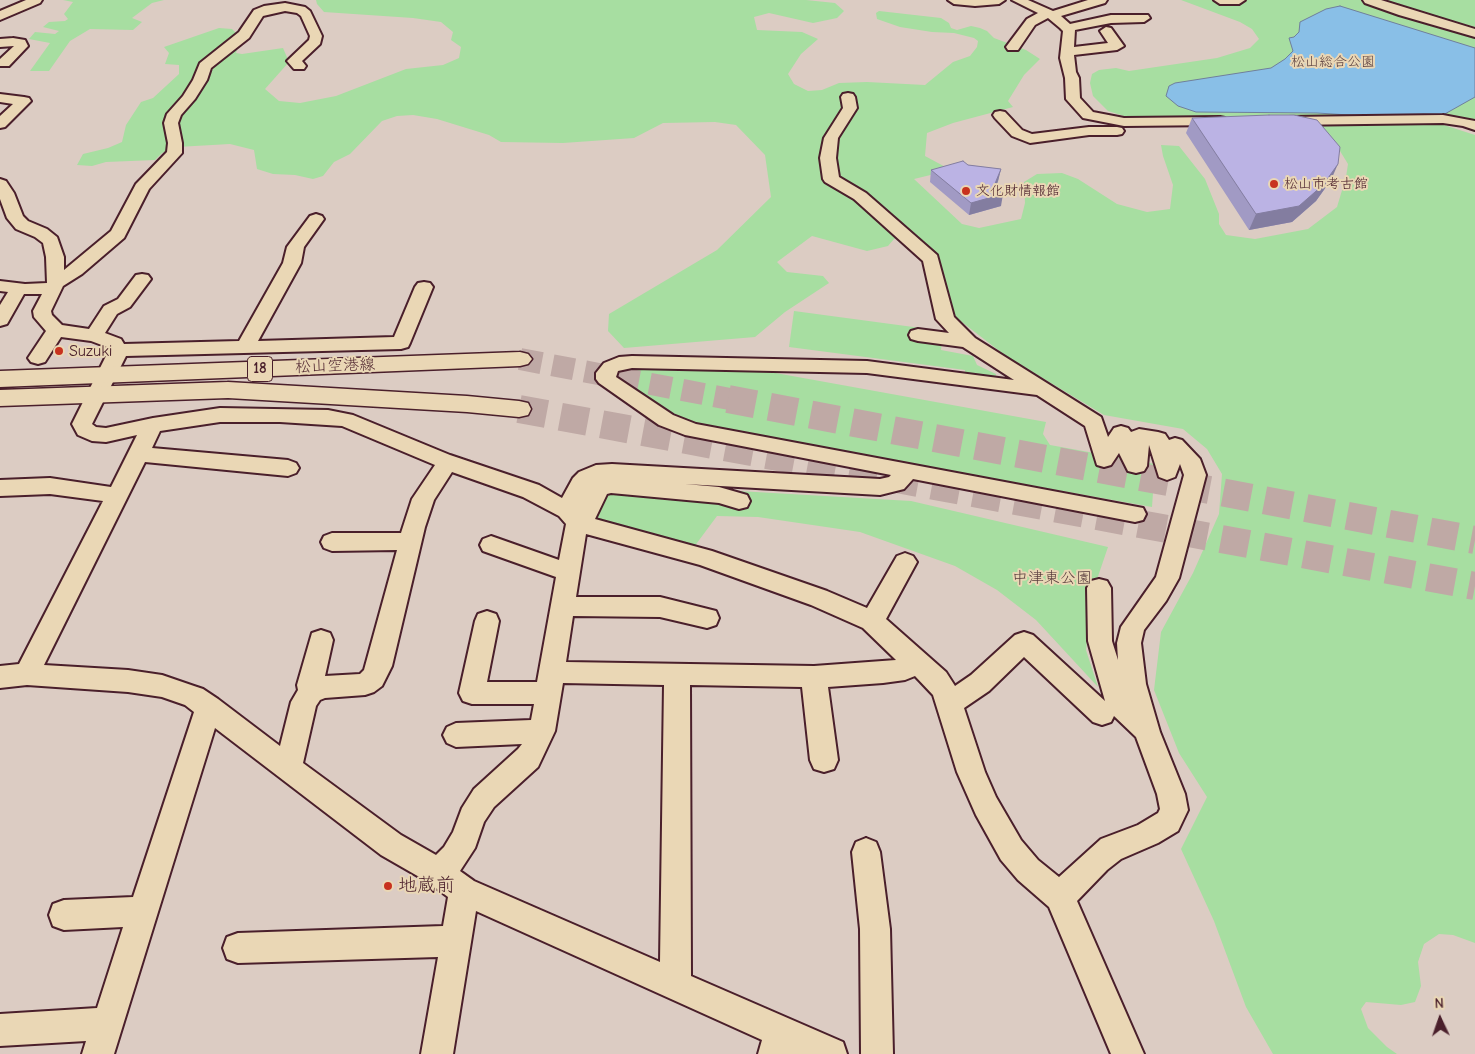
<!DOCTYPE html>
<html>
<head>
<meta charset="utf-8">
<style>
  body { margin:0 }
  #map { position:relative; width:1475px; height:1054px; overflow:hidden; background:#dcccc3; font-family:"Comic Neue",sans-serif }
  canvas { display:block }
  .north { position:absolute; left:1415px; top:994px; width:50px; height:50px; -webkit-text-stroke:4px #ead7b5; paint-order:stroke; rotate:357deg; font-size:14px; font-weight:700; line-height:20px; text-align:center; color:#4a1f2b }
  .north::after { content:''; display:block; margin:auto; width:18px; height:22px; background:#4a1f2b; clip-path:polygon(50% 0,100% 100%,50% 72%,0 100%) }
</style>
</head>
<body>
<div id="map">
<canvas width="1475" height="1054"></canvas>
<div class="north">N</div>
</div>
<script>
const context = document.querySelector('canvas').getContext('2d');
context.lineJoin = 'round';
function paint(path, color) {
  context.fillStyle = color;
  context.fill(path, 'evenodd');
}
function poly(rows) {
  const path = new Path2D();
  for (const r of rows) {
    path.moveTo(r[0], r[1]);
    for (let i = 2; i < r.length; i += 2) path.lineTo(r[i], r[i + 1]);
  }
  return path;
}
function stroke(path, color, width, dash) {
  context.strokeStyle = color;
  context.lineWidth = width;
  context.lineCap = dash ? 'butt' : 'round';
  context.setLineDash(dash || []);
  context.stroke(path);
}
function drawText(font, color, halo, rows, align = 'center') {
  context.font = font + ' "Comic Neue","Klee One",sans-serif';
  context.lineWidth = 4;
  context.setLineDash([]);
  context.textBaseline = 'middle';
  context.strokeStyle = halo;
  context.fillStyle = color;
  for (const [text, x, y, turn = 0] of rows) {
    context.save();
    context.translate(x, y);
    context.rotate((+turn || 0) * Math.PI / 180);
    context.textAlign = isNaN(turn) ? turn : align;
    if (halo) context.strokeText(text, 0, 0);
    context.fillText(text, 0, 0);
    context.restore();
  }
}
paint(poly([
  [63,0,164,0,152,3,132,18,142,22,133,30,90,29,70,41,49,71,30,71,50,43,29,39,35,32,55,34,59,31,43,27,49,22,65,21,68,19,64,14,73,2],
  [316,0,806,0,835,3,844,11,837,18,813,23,769,13,754,17,757,30,802,32,818,39,801,54,788,74,794,84,808,91,822,90,839,83,867,82,925,85,953,62,970,56,977,47,978,41,974,38,954,33,932,32,900,27,877,19,876,13,879,11,941,18,949,23,951,28,957,30,971,26,980,28,987,31,994,38,1026,50,1040,59,1024,75,1008,101,1013,107,953,123,927,133,925,156,951,170,914,179,962,224,979,228,1021,219,1025,203,1024,182,1037,174,1062,173,1078,179,1117,204,1147,212,1170,209,1173,185,1163,156,1161,145,1179,146,1205,179,1219,214,1219,224,1226,235,1255,239,1308,229,1337,207,1346,177,1348,164,1340,151,1325,141,1312,125,1444,125,1475,135,1475,943,1453,935,1439,934,1424,944,1418,962,1421,986,1415,1002,1401,1005,1366,1002,1361,1009,1368,1028,1387,1047,1397,1054,1273,1054,1246,1007,1214,921,1181,849,1207,797,1179,753,1154,690,1161,632,1193,573,1219,514,1222,474,1207,449,1183,429,1104,415,1006,356,954,316,937,255,913,234,894,239,888,246,867,251,812,236,777,262,787,272,823,276,829,283,785,312,755,337,624,348,608,331,609,314,717,250,771,197,765,155,736,125,715,122,663,123,634,138,563,143,501,142,489,135,437,119,413,115,397,116,382,121,350,154,334,162,323,176,313,179,295,175,273,174,257,169,254,150,230,144,177,147,162,153,155,160,106,162,92,166,77,165,83,154,108,148,122,142,126,125,141,102,153,98,179,74,179,65,165,64,169,53,164,47,219,28,232,29,241,38,236,53,242,54,283,48,289,62,265,89,279,101,300,103,336,96,406,69,443,65,459,58,461,47,451,40,453,32,441,22,413,18,324,12,317,4],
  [1181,0,1363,0,1411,18,1475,35,1475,124,1143,122,1108,111,1093,96,1090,83,1092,74,1099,70,1116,68,1129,71,1217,58,1250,48,1259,39,1252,29,1240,22],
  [1383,0,1475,0,1475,27,1433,16],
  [794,311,943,331,941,350,973,356,977,365,996,374,995,380,965,376,965,370,789,347],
  [622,367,759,370,1046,422,1043,434,1050,445,1155,464,1152,507,691,425,667,415,614,379,614,371],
  [721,490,911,501,1108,547,1092,594,1086,650,1098,687,1036,620,997,590,955,566,860,532,758,517,717,516,694,547,608,525,594,515,604,493]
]), '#a7dea1');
const water = poly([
  [1340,6,1475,48,1475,97,1443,115,1365,116,1317,113,1196,112,1178,106,1166,96,1169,86,1175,83,1271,68,1285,59,1293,51,1289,38,1294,37,1299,32,1300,22,1326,9,1340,6]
]);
paint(water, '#89bfe7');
stroke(water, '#707f9c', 1);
stroke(poly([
  [520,359,735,400]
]), '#bfa9a5', 22, [22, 11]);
stroke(poly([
  [728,399,1475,540],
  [519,409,1475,586]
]), '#bfa9a5', 28, [28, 14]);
const minor = poly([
  [26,0,42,0,40,3,0,20,0,11,26,0],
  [948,0,1005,0,999,4,975,6,954,4,948,0],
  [1012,0,1028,0,1053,11,1088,0,1107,0,1105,3,1061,16,1070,24,1111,15,1148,15,1150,18,1144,22,1111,23,1075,30,1074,47,1108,43,1100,31,1106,27,1111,28,1124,46,1117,50,1074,55,1076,72,1079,78,1080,98,1093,112,1124,118,1220,117,1225,118,1227,121,1225,124,1220,125,1124,126,1083,118,1066,99,1065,78,1060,58,1063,31,1060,28,1048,18,1035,25,1018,50,1008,50,1006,47,1027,19,1038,13,1012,0],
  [1214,0,1245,0,1239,4,1220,4,1214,0],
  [1363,0,1381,0,1475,29,1475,37,1399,15,1365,3,1363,0],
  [285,3,305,7,310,11,322,36,320,44,302,61,306,66,304,69,294,69,287,61,309,40,310,36,301,16,297,13,285,11,263,16,249,38,211,68,207,80,195,99,181,115,178,123,182,143,182,153,149,189,124,238,82,274,63,286,51,311,52,315,62,325,89,329,104,306,118,299,136,275,142,274,148,275,151,279,130,307,117,314,105,333,121,339,124,344,239,341,283,263,287,247,310,216,316,214,322,216,324,219,304,247,301,263,258,341,394,337,415,287,418,283,424,282,430,283,433,287,410,343,408,347,401,349,126,356,92,424,96,427,106,428,153,418,220,408,328,410,353,415,450,455,539,485,562,498,573,478,579,472,596,465,612,464,880,479,889,477,891,475,685,435,659,425,599,383,596,379,596,373,604,363,619,357,632,356,867,361,1014,380,963,347,918,341,911,339,909,335,911,331,918,329,949,333,936,319,923,261,854,199,825,182,823,179,820,158,824,138,843,108,841,97,843,94,848,93,853,94,855,97,857,108,838,138,836,158,839,177,866,193,937,255,954,317,975,338,1101,417,1108,437,1114,428,1121,426,1128,428,1131,432,1139,429,1158,432,1165,434,1169,440,1175,438,1182,440,1200,459,1206,475,1179,578,1166,601,1144,630,1141,643,1146,684,1160,732,1185,794,1188,810,1178,831,1158,843,1121,859,1107,870,1077,901,1144,1054,1111,1054,1049,907,1018,880,1001,860,976,815,957,772,933,695,915,676,905,680,883,683,828,687,838,760,834,769,824,772,814,769,810,760,802,687,690,685,691,976,843,1042,847,1054,758,1054,762,1040,476,911,453,1054,421,1054,438,957,238,963,227,959,223,948,227,937,238,933,443,926,448,897,428,882,381,855,215,728,114,1054,82,1054,86,1041,0,1046,0,1014,97,1008,123,927,64,930,53,926,49,915,53,904,64,900,133,897,194,712,185,705,162,697,128,692,27,685,0,688,0,666,19,664,103,501,50,494,0,496,0,480,50,478,111,487,137,435,106,442,92,441,78,435,72,424,109,350,107,347,91,341,61,337,45,362,38,364,31,362,28,358,46,331,34,317,33,311,42,294,24,294,7,324,0,326,0,305,8,292,0,291,0,281,25,284,47,283,46,257,43,243,35,237,16,229,7,218,0,199,0,179,6,181,14,193,23,216,28,221,47,229,57,237,64,257,64,270,111,231,136,184,167,152,168,143,164,123,167,114,183,96,193,80,200,63,239,32,254,10,264,6,285,3],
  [632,368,867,373,1037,395,1085,426,1097,465,1104,467,1111,465,1119,453,1128,471,1136,473,1144,471,1147,466,1149,445,1159,477,1167,480,1175,477,1180,464,1184,475,1156,577,1121,627,1117,643,1118,660,1112,641,1111,588,1107,581,1099,579,1091,581,1087,588,1088,641,1105,701,1033,635,1024,632,1015,635,971,675,955,686,946,672,886,619,917,562,913,556,905,553,897,556,867,608,827,591,712,551,595,519,607,494,611,493,719,503,739,509,747,507,750,501,747,495,719,487,685,484,880,495,904,489,913,479,1135,522,1143,520,1146,514,1143,508,696,424,673,415,616,377,618,371,632,368],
  [220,422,280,422,342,426,435,465,412,499,401,533,332,533,324,536,321,542,324,548,332,551,397,550,364,670,360,674,325,676,333,640,330,633,321,630,312,633,297,685,298,690,291,702,280,746,218,699,203,689,194,686,162,675,128,670,44,665,145,462,288,476,296,473,299,468,296,463,288,460,152,448,160,431,220,422],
  [452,472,523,497,559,516,566,524,559,560,491,536,483,539,480,545,483,551,556,577,537,682,487,682,499,621,496,614,487,611,478,614,475,621,459,693,463,701,472,704,534,704,531,720,456,723,447,727,443,735,447,743,456,747,522,744,518,749,474,789,462,808,453,832,444,847,436,855,401,835,303,763,316,706,320,700,325,698,365,695,374,692,382,686,392,666,425,527,434,500,452,472],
  [586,534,700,565,811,605,863,628,896,660,814,666,566,662,573,616,660,617,707,628,716,625,719,618,716,611,660,597,576,597,586,534],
  [1024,657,1093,722,1102,725,1111,722,1114,716,1136,737,1157,794,1160,809,1158,813,1138,825,1101,839,1059,877,1038,860,1021,840,996,797,985,772,964,708,989,691,1024,657],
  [563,683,664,685,660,962,474,881,460,871,475,848,484,822,494,807,538,767,555,731,563,683],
  [13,38,25,40,28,46,9,66,0,66,0,59,14,46,0,47,0,39,13,38],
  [0,94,24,97,29,98,31,101,5,127,0,128,0,116,13,104,0,102,0,94],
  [1000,111,1005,112,1022,130,1032,134,1089,127,1117,127,1122,128,1124,131,1122,134,1117,135,1089,135,1030,143,1012,136,995,118,993,115,995,112,1000,111],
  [1443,115,1475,121,1475,130,1463,126,1443,123,1287,125,1282,124,1280,121,1282,118,1287,117,1443,115],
  [866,838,876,842,880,852,890,929,893,1054,861,1054,860,929,852,852,856,842,866,838]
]);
const major = poly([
  [520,352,528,354,532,359,528,364,520,366,0,387,0,371,520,352],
  [228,382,467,396,519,401,528,403,531,409,528,415,519,417,467,412,228,398,0,406,0,390,228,382]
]);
stroke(minor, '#4a1f2b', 4);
stroke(major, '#4a1f2b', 3);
paint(minor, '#ead7b5');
paint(major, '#ead7b5');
paint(poly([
  [1192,118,1331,180,1316,201,1292,222,1249,230,1186,133],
  [968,165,1001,169,998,181,996,187,1001,206,969,215,930,182,931,170]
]), '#a19ac4');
paint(poly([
  [1338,164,1331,180,1316,201,1292,222,1249,230,1256,214],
  [1001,169,998,181,992,197,1003,194,1001,206,969,215,971,203,994,186]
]), '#837da0');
const building = poly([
  [1269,115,1294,115,1317,120,1340,147,1338,164,1323,185,1299,206,1256,214,1192,118,1269,115],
  [963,161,968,165,1001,169,994,186,1003,194,971,203,931,170,963,161]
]);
paint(building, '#bbb3e4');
stroke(building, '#837da0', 1);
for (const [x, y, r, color] of [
  [1274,184,5,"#c8321e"],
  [966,191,5,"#c8321e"],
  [59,351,5,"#c8321e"],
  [388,886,5,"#c8321e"]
]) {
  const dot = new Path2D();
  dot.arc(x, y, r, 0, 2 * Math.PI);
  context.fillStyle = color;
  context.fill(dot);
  stroke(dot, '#ead7b5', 2);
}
drawText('14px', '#583c3d', '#ead7b5', [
  ["松山総合公園",1333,62]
]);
drawText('14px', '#4a1f2b', '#ead7b5', [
  ["松山市考古館",1284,184],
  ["文化財情報館",976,191]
], 'left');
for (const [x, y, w] of [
  [260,369,25]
]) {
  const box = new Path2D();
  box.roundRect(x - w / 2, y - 12.5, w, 25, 4);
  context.fillStyle = '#ead7b5';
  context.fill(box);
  stroke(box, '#4a1f2b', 1);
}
drawText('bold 15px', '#4a1f2b', null, [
  ["18",260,369]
]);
drawText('16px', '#4a1f2b', '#ead7b5', [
  ["Suzuki",69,351]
], 'left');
drawText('16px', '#4a1f2b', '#ead7b5', [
  ["松山空港線",335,366,-2]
]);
drawText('16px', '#583c3d', '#ead7b5', [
  ["中津東公園",1052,578]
]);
drawText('19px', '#4a1f2b', '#ead7b5', [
  ["地蔵前",398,886]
], 'left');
</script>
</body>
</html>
